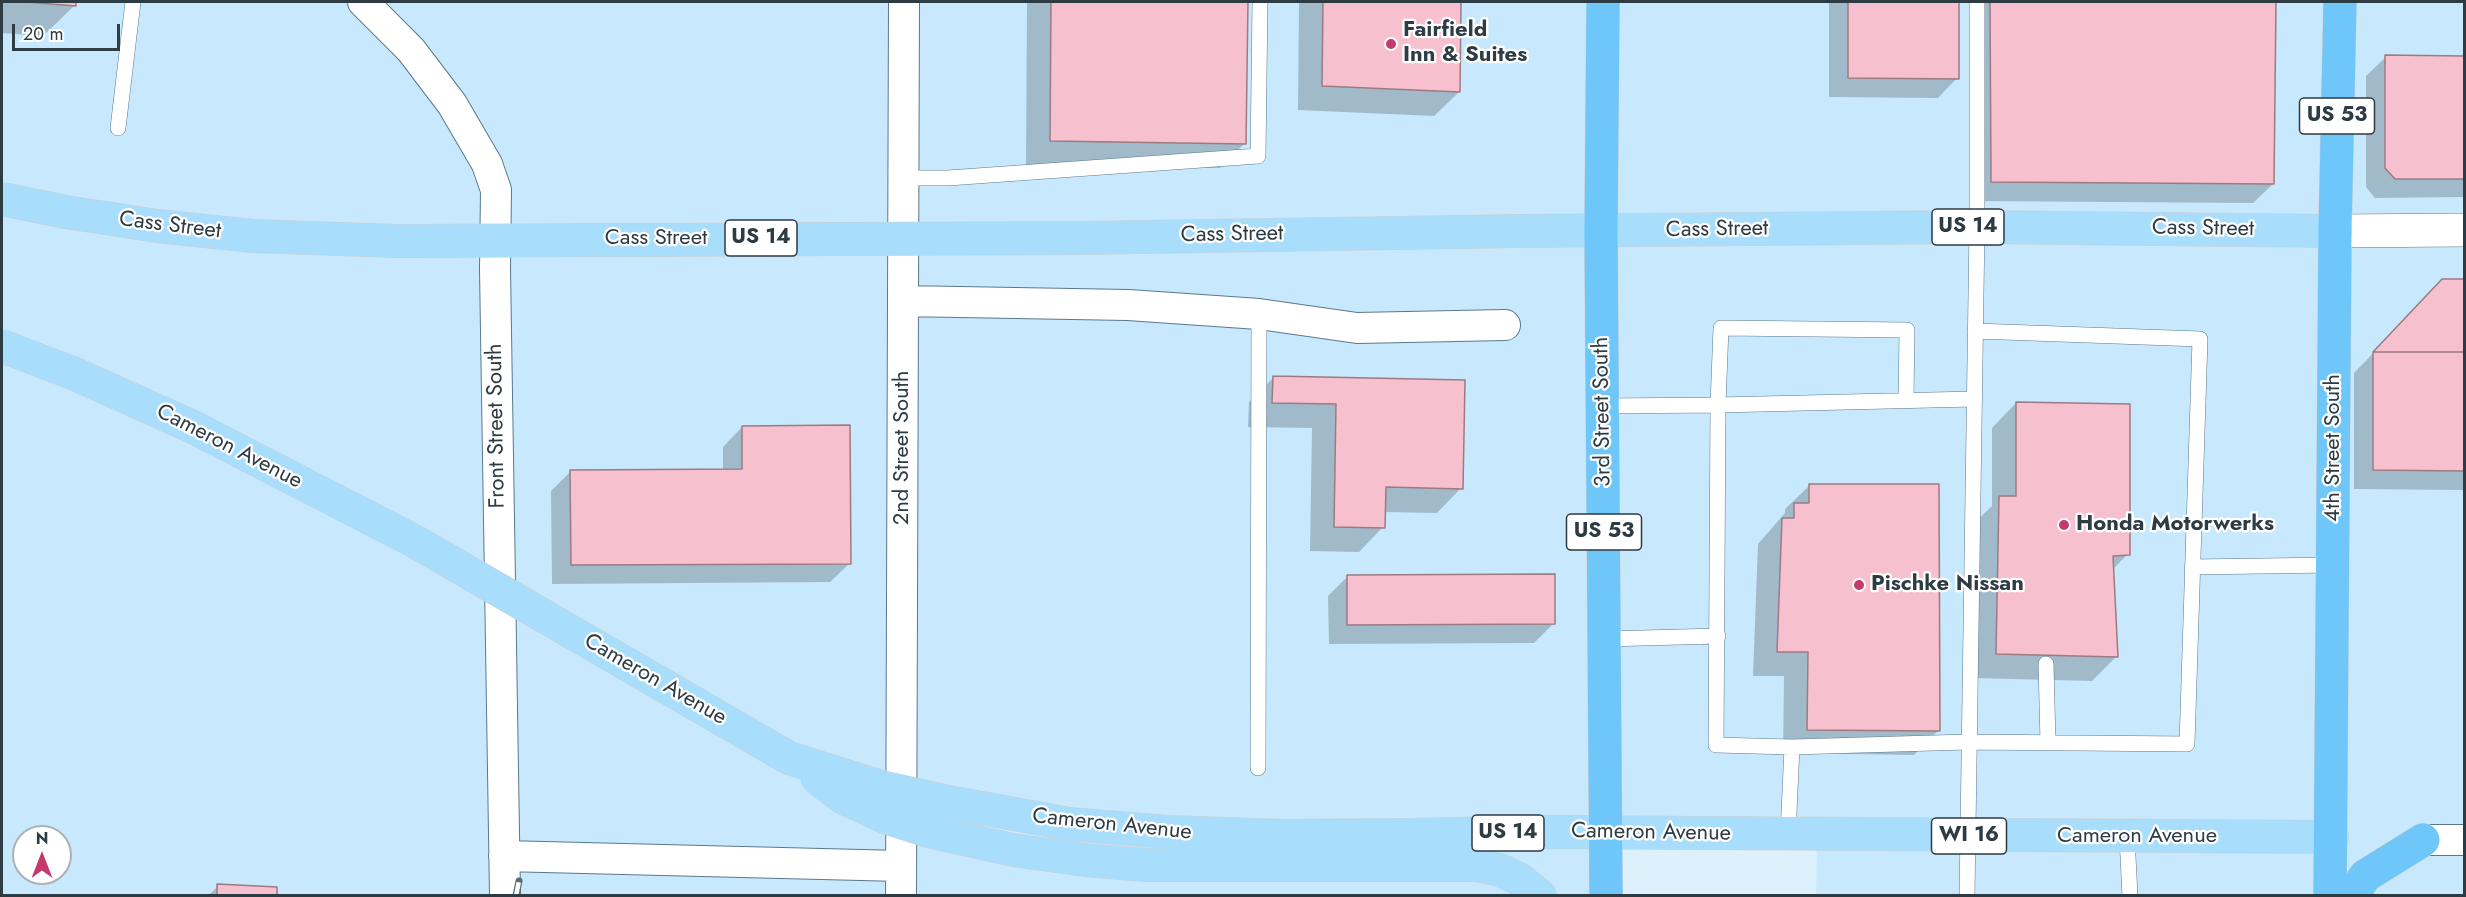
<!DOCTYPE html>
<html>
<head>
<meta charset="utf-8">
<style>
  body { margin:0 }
  #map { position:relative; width:2466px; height:897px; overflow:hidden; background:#ddf1fd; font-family:Jost,sans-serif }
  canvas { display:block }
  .frame { position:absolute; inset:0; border:3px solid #2d3b43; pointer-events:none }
  .north { position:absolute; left:12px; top:825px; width:60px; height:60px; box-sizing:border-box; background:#fff; border:2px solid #abb1b4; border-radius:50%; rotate:0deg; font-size:16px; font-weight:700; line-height:24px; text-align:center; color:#2d3b43 }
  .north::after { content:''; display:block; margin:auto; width:21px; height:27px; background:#c5396d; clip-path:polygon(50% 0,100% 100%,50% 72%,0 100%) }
  .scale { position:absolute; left:12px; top:24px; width:108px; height:27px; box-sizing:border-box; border:3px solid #2d3b43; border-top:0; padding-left:8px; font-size:18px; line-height:21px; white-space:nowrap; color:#2d3b43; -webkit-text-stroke:4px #fff; paint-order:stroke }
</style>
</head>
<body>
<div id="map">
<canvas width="2466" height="897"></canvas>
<div class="frame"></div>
<div class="north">N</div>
<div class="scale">20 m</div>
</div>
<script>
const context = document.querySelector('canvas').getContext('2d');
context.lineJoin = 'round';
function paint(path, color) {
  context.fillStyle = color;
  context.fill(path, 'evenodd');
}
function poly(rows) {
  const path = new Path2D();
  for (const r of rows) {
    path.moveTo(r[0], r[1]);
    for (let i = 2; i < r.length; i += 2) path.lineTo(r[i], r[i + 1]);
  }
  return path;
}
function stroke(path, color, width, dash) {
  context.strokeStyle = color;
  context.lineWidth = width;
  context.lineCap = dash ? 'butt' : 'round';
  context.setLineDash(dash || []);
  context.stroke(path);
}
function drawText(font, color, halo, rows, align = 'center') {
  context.font = font + ' Jost,sans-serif';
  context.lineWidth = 4.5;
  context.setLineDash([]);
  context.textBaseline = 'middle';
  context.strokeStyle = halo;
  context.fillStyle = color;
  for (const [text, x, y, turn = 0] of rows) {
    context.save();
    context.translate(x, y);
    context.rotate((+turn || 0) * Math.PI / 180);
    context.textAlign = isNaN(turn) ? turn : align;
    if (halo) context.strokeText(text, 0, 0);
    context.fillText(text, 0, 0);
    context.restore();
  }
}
paint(poly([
  [2,2,2464,2,2464,895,1816,895,1817,836,1607,833,1606,896,2,896],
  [24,837,60,837,60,873,24,873]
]), '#c8e9fd');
paint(poly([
  [2,2,75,2,75,5,43,36,2,33],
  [945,2,1246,2,1245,143,1220,168,1026,165,1027,2],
  [1299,2,1459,2,1459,92,1434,116,1298,110],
  [1829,2,1958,2,1957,78,1938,98,1829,97],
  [1979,2,2072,2,2072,4,2275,2,2273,184,2253,203,1972,201],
  [2386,57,2464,57,2464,197,2375,198,2366,187,2366,76],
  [2443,281,2464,281,2464,490,2354,489,2354,373],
  [1273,378,1463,382,1461,488,1437,513,1384,512,1383,527,1359,552,1310,551,1312,428,1248,427,1249,402],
  [2016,403,2128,554,2112,570,2116,657,2092,681,1972,678,1975,522,1992,506,1992,428],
  [742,427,850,563,830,582,552,584,551,491,571,471,723,470,723,447],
  [1810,485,1938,731,1914,755,1783,753,1784,676,1753,676,1758,544,1785,513,1785,509],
  [1348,576,1554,623,1534,643,1329,644,1328,596],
  [218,886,275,896,208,896]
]), '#0003');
const building = poly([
  [27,2,76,2,76,6,27,2],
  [1051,2,1248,2,1246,144,1050,141,1051,2],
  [1323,2,1461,2,1460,92,1322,86,1323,2],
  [1848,2,1959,2,1959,79,1848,78,1848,2],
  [1990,2,2276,2,2274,184,1991,182,1990,2],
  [2385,55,2464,56,2464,179,2395,179,2385,168,2385,55],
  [2442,279,2464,279,2464,352,2373,352,2442,279],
  [2373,352,2464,352,2464,471,2373,470,2373,352],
  [1273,376,1465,380,1463,489,1386,487,1385,528,1334,527,1336,404,1272,403,1273,376],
  [2016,402,2130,404,2130,555,2113,556,2118,657,1996,654,1999,496,2016,496,2016,402],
  [850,425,851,564,571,565,570,470,742,469,742,426,850,425],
  [1809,484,1939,484,1940,731,1807,730,1808,652,1777,652,1782,518,1794,518,1794,503,1809,503,1809,484],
  [1555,574,1555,624,1347,625,1347,575,1555,574],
  [217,884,277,887,277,896,217,896,217,884]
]);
paint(building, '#f7c0ce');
stroke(building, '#9d7a82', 1.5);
const lane = poly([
  [118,128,133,2],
  [904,178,948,178,1258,156,1260,2],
  [1974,399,1718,405,1716,745,1792,747,1968,742,2187,744,2200,339,1975,331],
  [1603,406,1718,405,1721,328,1907,330,1906,400],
  [2192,567,2333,565],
  [1605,639,1718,636],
  [2046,664,2048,743],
  [1258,768,1259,314],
  [1788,835,1792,747],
  [2127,837,2130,896],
  [1967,896,1977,227,1977,2]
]);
const street = poly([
  [363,2,411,50,452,104,487,164,496,190,495,269,505,896],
  [903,301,1128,305,1259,314,1357,328,1505,325],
  [2423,840,2464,840],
  [504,856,901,866],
  [901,896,904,2]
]);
const secondary = poly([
  [2335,231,2464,230]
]);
const primary = poly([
  [1523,231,1977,227,2335,231],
  [1409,835,1551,832,2332,837],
  [1408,865,1477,865,1500,870,1519,879,1540,896]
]);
const highway = poly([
  [1603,2,1601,232,1606,896],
  [2330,896,2335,231,2340,2],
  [2352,896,2365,876,2423,840]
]);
stroke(lane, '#5a798b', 16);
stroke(street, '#5a798b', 32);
stroke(secondary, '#5a798b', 34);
stroke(primary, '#cdd0d2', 34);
stroke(highway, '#cdd0d2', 34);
stroke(lane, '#fff', 15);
stroke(street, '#fff', 30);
stroke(secondary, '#fff', 33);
stroke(primary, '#a8ddfb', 33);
stroke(highway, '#6ec7f8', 33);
const rail = poly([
  [516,896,519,881]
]);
stroke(rail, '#5b6a73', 7);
stroke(rail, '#fff', 4.5, [14]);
const primaryBridge = poly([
  [2,199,66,212,157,226,253,236,397,241,1080,238,1523,231],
  [2,346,75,374,193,427,416,542,789,758,881,787,954,803,1069,824,1168,832,1285,836,1409,835],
  [817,778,844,798,885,817,932,832,1013,850,1085,860,1146,865,1408,865]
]);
stroke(primaryBridge, '#cdd0d2', 34, []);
stroke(primaryBridge, '#a8ddfb', 33);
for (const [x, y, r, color] of [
  [1391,44,6,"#c5396d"],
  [2064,525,6,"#c5396d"],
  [1859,585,6,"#c5396d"]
]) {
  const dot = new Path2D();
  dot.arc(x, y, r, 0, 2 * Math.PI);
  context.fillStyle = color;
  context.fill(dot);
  stroke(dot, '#fff', 2);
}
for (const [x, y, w] of [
  [2337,116,75],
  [1968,227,72],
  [761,238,72],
  [1604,532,75],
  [1508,833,72],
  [1969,836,75]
]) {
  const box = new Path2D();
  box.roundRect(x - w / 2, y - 18, w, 36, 4.5);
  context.fillStyle = '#fff';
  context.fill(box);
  stroke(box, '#2d3b43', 1.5);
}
drawText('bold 21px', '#2d3b43', null, [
  ["US 53",2337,116],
  ["US 14",1968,227],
  ["US 14",761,238],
  ["US 53",1604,532],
  ["US 14",1508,833],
  ["WI 16",1969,836]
]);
drawText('bold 22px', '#2d3b43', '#fff', [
  ["Fairfield",1403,31],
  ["Inn & Suites",1403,56],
  ["Honda Motorwerks",2076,525],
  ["Pischke Nissan",1871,585]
], 'left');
drawText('22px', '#2d3b43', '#fff', [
  ["Cass Street",170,226,7],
  ["Cass Street",2203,229,1],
  ["Cass Street",1717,230,-1],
  ["Cass Street",1232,235,-1],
  ["Cass Street",656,239],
  ["3rd Street South",1603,412,-91],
  ["Front Street South",497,426,-91],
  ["Cameron Avenue",229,447,27],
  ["2nd Street South",903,448,-90],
  ["4th Street South",2334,448,-90],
  ["Cameron Avenue",655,680,30],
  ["Cameron Avenue",1112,825,6],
  ["Cameron Avenue",1651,833,1],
  ["Cameron Avenue",2137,837]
]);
</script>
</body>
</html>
